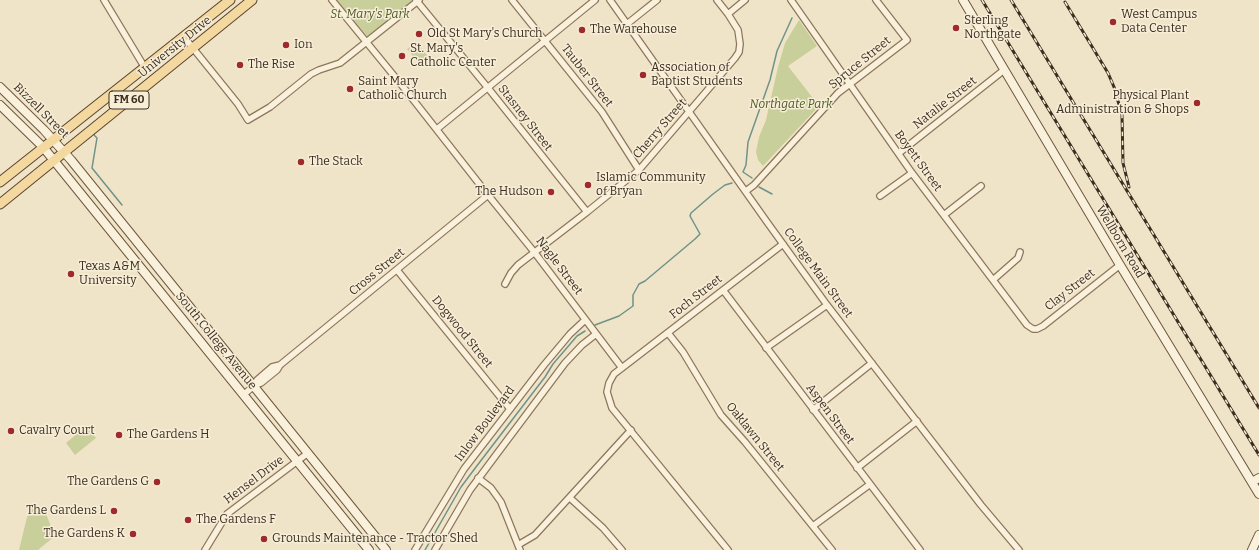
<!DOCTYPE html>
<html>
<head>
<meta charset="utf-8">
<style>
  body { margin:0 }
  canvas { display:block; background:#f0e4c8 }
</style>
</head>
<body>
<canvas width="1259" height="550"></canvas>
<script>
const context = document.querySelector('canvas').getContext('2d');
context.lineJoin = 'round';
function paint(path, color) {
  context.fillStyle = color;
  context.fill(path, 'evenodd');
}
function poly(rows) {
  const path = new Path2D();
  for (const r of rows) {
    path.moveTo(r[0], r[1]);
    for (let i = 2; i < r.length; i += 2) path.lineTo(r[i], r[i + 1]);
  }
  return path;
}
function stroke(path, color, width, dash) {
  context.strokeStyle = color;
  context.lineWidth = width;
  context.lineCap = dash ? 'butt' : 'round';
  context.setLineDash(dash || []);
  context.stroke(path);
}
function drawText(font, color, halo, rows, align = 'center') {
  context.font = font + ' Bitter,serif';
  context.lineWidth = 3;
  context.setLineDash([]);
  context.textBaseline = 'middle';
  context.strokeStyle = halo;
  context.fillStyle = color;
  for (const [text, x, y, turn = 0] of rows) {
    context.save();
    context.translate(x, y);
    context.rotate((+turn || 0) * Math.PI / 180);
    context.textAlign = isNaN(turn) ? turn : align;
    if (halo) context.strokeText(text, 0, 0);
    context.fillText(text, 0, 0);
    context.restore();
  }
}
paint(poly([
  [336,0,412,0,412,1,368,37],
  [799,20,817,46,788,66,819,106,763,166,758,160,756,152,759,137,766,120,778,67,785,43],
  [416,42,431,60,422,67,407,49],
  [86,426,96,438,75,455,66,443],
  [34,504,46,514,55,536,38,550,19,550,27,517]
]), '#c9cf9b');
stroke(poly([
  [95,132,94,135,97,138,92,168,122,205],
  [752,178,743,172,746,165,748,142,770,80,777,51,792,18],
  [759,187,772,194],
  [595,325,619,316,633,306,633,295,639,284,645,281,695,239,700,234,690,216,691,213,713,194,725,185,732,183],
  [425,550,461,487,476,467,545,377,553,364,577,336,585,331]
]), '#6f938a', 1.5);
const street = poly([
  [104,0,145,68],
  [332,0,404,88,488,195,535,253,622,368],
  [416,0,488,88,587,212],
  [512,0,602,112,639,170],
  [610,0,767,222,827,305,981,505,1019,550],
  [791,0,912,173,1027,325,1033,329,1037,329,1043,326,1120,265],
  [728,14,745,0],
  [627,24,657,0],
  [184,37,238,104,248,120,270,107,311,74,319,70,340,63,419,0],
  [437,129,595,0],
  [899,153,1004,70],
  [746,191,754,185,838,93,907,40,876,0],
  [880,196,912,173],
  [944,215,981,186],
  [397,270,510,409],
  [993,280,1018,258,1020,252],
  [505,284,511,273,518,265,587,212,639,170,735,58,739,52,740,44,738,30,728,14,717,0],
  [723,290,920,550],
  [668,333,683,352,721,415,745,442,832,550],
  [766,348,827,305],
  [254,386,257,380,272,367,280,365],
  [243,395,254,386,261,383,277,370,280,365,488,195],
  [813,410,872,363],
  [857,468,917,421],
  [478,478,491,488,501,502,520,550],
  [570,498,603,528,622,550],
  [813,526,869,485],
  [518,545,535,535,631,430],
  [205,550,227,514,308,453],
  [415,550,464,469,544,365,570,334,585,320],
  [435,550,470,490,499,451,565,363,582,345,596,334],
  [728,550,612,408,607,392,609,383,614,374,783,244]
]);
const secondary = poly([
  [963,0,1120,265,1259,494],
  [0,87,44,130,71,160,386,550],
  [0,105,43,147,369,550],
  [1252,482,1259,478],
  [1252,550,1259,535]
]);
const primary = poly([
  [0,182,230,0],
  [0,204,252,0]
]);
stroke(street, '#8d765c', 8);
stroke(secondary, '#6f573f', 10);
stroke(primary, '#5b4430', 11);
stroke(street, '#faf1dc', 5.5);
stroke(secondary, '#faf1dc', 8);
stroke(primary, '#f3d9a0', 9);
const rail = poly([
  [982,0,1259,455],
  [1011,0,1259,408],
  [1065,2,1108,73,1114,87,1122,115,1123,163,1129,187]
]);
stroke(rail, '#3d2e20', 3);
stroke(rail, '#f7eed8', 1.5, [4.5]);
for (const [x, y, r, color] of [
  [1113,22,4,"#9e2a2b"],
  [956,28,4,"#9e2a2b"],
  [582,30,4,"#9e2a2b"],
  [419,34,4,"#9e2a2b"],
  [286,45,4,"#9e2a2b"],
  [402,56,4,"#9e2a2b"],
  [240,65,4,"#9e2a2b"],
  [643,75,4,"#9e2a2b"],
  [350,89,4,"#9e2a2b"],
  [1197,103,4,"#9e2a2b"],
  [301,162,4,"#9e2a2b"],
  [588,185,4,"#9e2a2b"],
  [551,192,4,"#9e2a2b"],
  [71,274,4,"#9e2a2b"],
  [11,431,4,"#9e2a2b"],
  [119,435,4,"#9e2a2b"],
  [157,482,4,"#9e2a2b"],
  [114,511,4,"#9e2a2b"],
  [188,520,4,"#9e2a2b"],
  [133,534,4,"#9e2a2b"],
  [264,539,4,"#9e2a2b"]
]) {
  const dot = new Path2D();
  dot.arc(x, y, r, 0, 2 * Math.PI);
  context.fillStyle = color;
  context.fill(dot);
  stroke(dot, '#f7eed8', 1.5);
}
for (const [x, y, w] of [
  [129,100,40]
]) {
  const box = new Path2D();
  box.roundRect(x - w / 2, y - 9, w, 18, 3);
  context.fillStyle = '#f7eed8';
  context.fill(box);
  stroke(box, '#3d2e20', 1);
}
drawText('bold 11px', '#3d2e20', null, [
  ["FM 60",129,100]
]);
drawText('italic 12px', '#4d5a26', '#f7eed8', [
  ["St. Mary's Park",370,15],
  ["Northgate Park",791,105]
]);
drawText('12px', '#3d2e20', '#f7eed8', [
  ["West Campus",1121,15],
  ["Data Center",1121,29],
  ["Sterling",964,21],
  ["Northgate",964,35],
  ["The Warehouse",590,30],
  ["Old St Mary's Church",427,34],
  ["Ion",294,45],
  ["St. Mary's",410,49],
  ["Catholic Center",410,63],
  ["The Rise",248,65],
  ["Association of",651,68],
  ["Baptist Students",651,82],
  ["Saint Mary",358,82],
  ["Catholic Church",358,96],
  ["Physical Plant",1189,96,"right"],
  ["Administration & Shops",1189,110,"right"],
  ["The Stack",309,162],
  ["Islamic Community",596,178],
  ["of Bryan",596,192],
  ["The Hudson",543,192,"right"],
  ["Texas A&M",79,267],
  ["University",79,281],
  ["Cavalry Court",19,431],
  ["The Gardens H",127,435],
  ["The Gardens G",149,482,"right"],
  ["The Gardens L",106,511,"right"],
  ["The Gardens F",196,520],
  ["The Gardens K",125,534,"right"],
  ["Grounds Maintenance - Tractor Shed",272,539]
], 'left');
drawText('12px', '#3d2e20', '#f7eed8', [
  ["University Drive",175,47,-39],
  ["Spruce Street",860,63,-39],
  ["Tauber Street",587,76,52],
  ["Natalie Street",945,103,-38],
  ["Bizzell Street",41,111,45],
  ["Stasney Street",525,118,52],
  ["Cherry Street",660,129,-49],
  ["Boyett Street",918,161,54],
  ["Wellborn Road",1120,242,59],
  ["Nagle Street",559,266,53],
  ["Cross Street",377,272,-39],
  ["College Main Street",818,273,54],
  ["Clay Street",1070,290,-38],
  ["Foch Street",696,297,-38],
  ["Dogwood Street",462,332,51],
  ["South College Avenue",216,341,51],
  ["Aspen Street",830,414,53],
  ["Inlow Boulevard",485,424,-53],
  ["Oaklawn Street",755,437,51],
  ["Hensel Drive",254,480,-37]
]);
</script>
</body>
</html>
